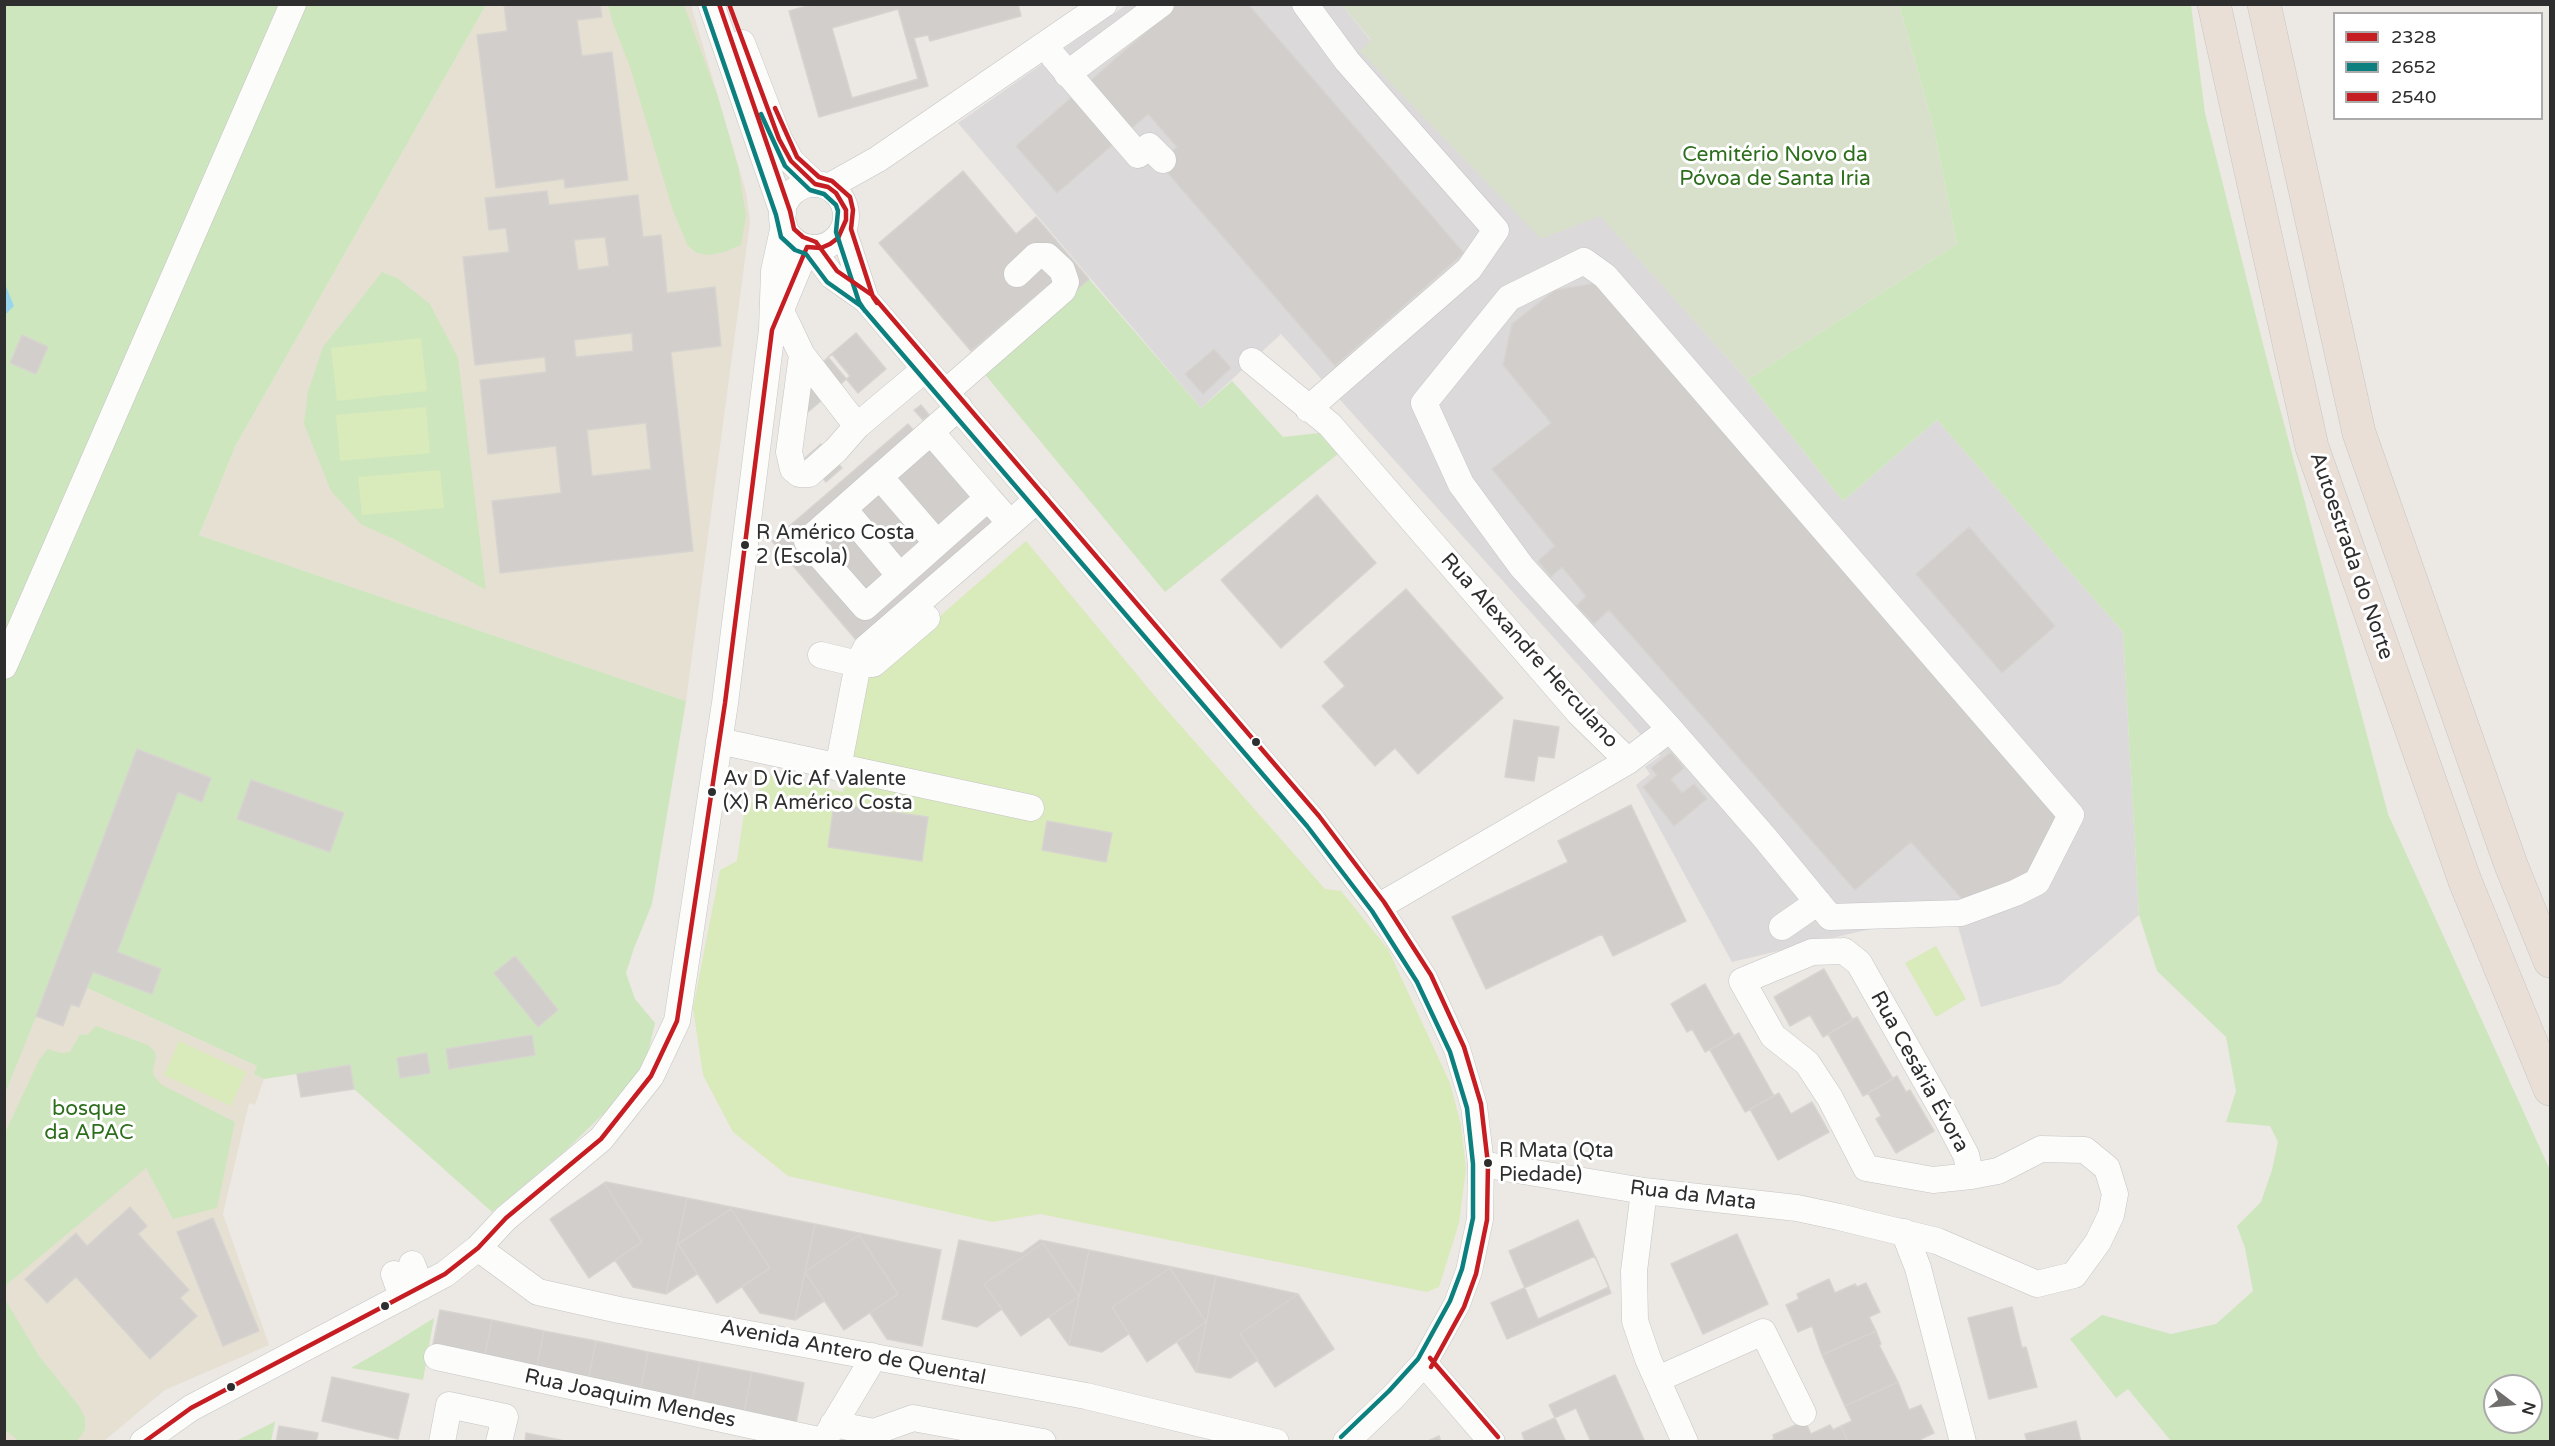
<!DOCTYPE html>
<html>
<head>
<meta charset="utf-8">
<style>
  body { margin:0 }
  #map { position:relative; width:2555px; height:1446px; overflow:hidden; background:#ece8e4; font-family:"Varela Round",sans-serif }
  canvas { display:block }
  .frame { position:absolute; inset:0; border:6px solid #2e2e2e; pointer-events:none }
  .legend { position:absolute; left:2333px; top:12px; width:210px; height:108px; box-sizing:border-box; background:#fff; border:2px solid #ababab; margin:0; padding:8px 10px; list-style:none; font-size:18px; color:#2e2e2e }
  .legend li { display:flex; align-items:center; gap:12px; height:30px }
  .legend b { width:30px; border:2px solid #ababab }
  .north { position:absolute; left:2483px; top:1374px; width:60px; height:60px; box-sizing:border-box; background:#fff; border:2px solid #ababab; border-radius:50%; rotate:106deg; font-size:16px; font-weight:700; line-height:24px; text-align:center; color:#2e2e2e }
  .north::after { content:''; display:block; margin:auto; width:21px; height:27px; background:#706f6e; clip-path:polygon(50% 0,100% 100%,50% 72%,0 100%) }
</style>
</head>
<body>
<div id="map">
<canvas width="2555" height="1446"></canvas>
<div class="frame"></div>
<ul class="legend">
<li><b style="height:8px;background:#c61d23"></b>2328</li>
<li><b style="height:8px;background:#0c807e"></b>2652</li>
<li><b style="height:8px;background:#c61d23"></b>2540</li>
</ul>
<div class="north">N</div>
</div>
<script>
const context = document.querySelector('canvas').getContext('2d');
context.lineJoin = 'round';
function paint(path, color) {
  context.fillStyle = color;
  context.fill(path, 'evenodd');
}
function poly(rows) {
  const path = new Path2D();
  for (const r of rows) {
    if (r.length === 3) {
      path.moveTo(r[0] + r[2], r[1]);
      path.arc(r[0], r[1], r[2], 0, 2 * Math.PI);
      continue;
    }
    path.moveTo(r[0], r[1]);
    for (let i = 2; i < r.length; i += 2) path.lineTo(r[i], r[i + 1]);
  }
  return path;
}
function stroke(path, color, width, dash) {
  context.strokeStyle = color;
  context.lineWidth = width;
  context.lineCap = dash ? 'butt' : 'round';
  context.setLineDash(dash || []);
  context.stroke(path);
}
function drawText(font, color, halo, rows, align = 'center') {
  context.font = font + ' "Varela Round",sans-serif';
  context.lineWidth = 6;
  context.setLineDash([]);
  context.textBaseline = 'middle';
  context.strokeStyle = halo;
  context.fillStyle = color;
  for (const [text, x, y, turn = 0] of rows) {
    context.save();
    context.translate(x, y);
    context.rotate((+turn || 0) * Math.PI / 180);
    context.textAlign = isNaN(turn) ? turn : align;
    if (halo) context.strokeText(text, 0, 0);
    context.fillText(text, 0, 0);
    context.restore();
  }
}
paint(poly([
  [1126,5,1342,5,1371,41,1361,51,1600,215,1747,380,1843,501,1937,420,2123,632,2139,915,2060,984,1981,1007,1957,923,1874,928,1732,962,1636,785,1650,774,1645,767,1660,756,1281,334,1201,408,958,123]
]), '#dcd9db');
paint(poly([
  [486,5,691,5,746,192,750,222,686,701,199,535,236,445],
  [87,988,257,1066,255,1074,264,1079,255,1105,249,1103,223,1214,269,1345,165,1390,104,1441,5,1442,5,1094,36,1016,71,1004]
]), '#e6e0d3');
paint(poly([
  [5,5,486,5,236,445,199,535,686,701,652,904,634,948,626,973,635,999,655,1023,646,1061,627,1091,565,1151,492,1212,354,1089,301,1097,297,1074,264,1079,254,1074,257,1066,87,988,79,1007,71,1004,63,1026,36,1017,5,1094],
  [608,5,684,5,717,94,738,166,746,216,741,245,724,252,709,255,697,253,688,246,673,211,630,67,612,21],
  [1899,5,2191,5,2205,113,2266,356,2388,814,2550,1170,2550,1441,2171,1441,2128,1389,2116,1398,2070,1339,2102,1315,2171,1334,2216,1324,2253,1291,2245,1248,2237,1226,2261,1202,2272,1170,2278,1142,2270,1126,2226,1122,2236,1091,2226,1037,2157,971,2139,915,2123,632,1937,420,1843,501,1747,380,1957,244,1934,129],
  [2495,1386,2531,1386,2531,1422,2495,1422],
  [382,272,397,278,430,304,458,358,486,590,394,539,362,525,331,491,304,424,308,391,323,347],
  [1089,279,1201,408,1232,381,1283,437,1319,433,1338,454,1165,592,983,372],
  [96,1026,148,1045,155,1052,156,1058,153,1070,154,1076,162,1085,235,1122,217,1208,173,1219,146,1168,5,1286,5,1133,39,1060,48,1049,60,1053,70,1052,80,1034,87,1035],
  [5,1299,39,1356,79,1406,85,1418,85,1430,77,1441,19,1441,5,1430],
  [434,1318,423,1380,351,1368,389,1346],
  [275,1422,271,1441,236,1441,274,1422]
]), '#cee6be');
paint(poly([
  [1342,5,1899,5,1934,129,1957,244,1747,380,1600,216,1541,239,1360,51,1371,40]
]), '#d8e0cc');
paint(poly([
  [421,338,427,391,337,401,331,348],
  [426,407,430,453,340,461,336,415],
  [440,470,444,508,362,515,358,477],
  [1026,541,1158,700,1325,889,1341,891,1388,949,1450,1083,1461,1125,1466,1169,1459,1223,1439,1287,1427,1292,1040,1214,992,1222,788,1176,733,1132,703,1075,693,1008,720,870,737,861,745,806,758,799,761,773,843,792,869,678],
  [1936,946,1966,999,1936,1017,1905,963],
  [179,1041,246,1072,231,1106,164,1075]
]), '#d9eabb');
paint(poly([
  [5,284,14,306,5,315,4,315]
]), '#99d6ec');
const building = poly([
  [504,4,600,4,602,17,577,20,582,56,612,52,628,180,565,188,564,179,496,188,477,35,507,31,504,4],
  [814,4,1018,4,1021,16,930,41,928,35,914,38,928,86,819,117,789,11,814,4],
  [1178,4,1248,4,1464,253,1335,366,1159,163,1177,147,1148,114,1057,193,1016,146,1178,4],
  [898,9,918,79,852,98,832,28,898,9],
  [963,171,1016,234,1036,217,1089,279,1062,303,1047,286,971,351,879,243,963,171],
  [547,191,549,205,638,195,643,237,661,235,667,293,715,287,721,346,671,352,693,551,500,573,492,501,561,493,556,446,488,454,480,380,546,372,545,357,475,365,463,257,509,252,506,228,489,230,485,198,547,191],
  [605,237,609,266,578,270,574,240,605,237],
  [632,333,633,351,576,357,574,340,632,333],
  [646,423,651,469,592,476,587,430,646,423],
  [1596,283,2062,820,2036,868,2015,884,1964,901,1911,842,1855,890,1609,610,1594,624,1577,606,1586,596,1562,567,1551,577,1538,561,1555,546,1492,469,1551,423,1503,365,1512,324,1555,290,1596,283],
  [856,333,886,369,858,393,828,357,856,333],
  [22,335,48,347,36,374,10,363,22,335],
  [1214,349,1231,368,1203,394,1185,374,1214,349],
  [832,354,850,376,801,418,783,397,832,354],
  [921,405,929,415,923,420,914,410,921,405],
  [908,424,994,524,857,641,772,541,908,424],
  [821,444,842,468,826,482,805,458,821,444],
  [1317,495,1376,563,1281,648,1221,580,1317,495],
  [1969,527,2055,626,2002,673,1916,574,1969,527],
  [1406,589,1503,698,1418,774,1395,748,1375,766,1322,706,1345,686,1324,662,1406,589],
  [1514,720,1559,727,1554,758,1538,756,1534,781,1505,777,1514,720],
  [137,749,211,778,202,802,178,792,117,952,161,969,152,994,93,972,79,1007,71,1004,63,1026,36,1016,137,749],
  [1671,752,1684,768,1671,779,1682,793,1694,784,1707,799,1674,826,1643,787,1657,775,1651,768,1671,752],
  [251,780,344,813,330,852,237,819,251,780],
  [834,804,928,817,922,861,828,847,834,804],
  [1631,805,1686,921,1613,956,1602,934,1486,989,1452,917,1568,862,1558,841,1631,805],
  [1047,821,1112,833,1106,862,1042,850,1047,821],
  [515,956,558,1010,538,1027,494,973,515,956],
  [1824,969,1853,1020,1823,1037,1810,1015,1790,1026,1774,997,1824,969],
  [1705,984,1734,1036,1705,1052,1692,1029,1687,1032,1671,1004,1705,984],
  [1857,1017,1893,1079,1863,1096,1828,1034,1857,1017],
  [1739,1033,1774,1096,1745,1112,1710,1050,1739,1033],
  [532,1035,535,1055,449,1069,446,1049,532,1035],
  [427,1053,430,1073,400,1078,397,1058,427,1053],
  [350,1065,354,1089,301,1097,297,1074,350,1065],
  [1897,1076,1906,1092,1910,1090,1934,1131,1896,1153,1876,1119,1881,1116,1868,1093,1897,1076],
  [1779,1093,1791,1114,1812,1102,1829,1132,1778,1160,1750,1109,1779,1093],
  [606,1182,687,1198,666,1294,633,1287,615,1260,642,1242,604,1183,606,1182],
  [604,1183,642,1242,589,1278,550,1219,604,1183],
  [687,1198,815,1224,795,1320,760,1313,742,1287,770,1268,731,1209,678,1244,697,1274,666,1294,687,1198],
  [130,1207,147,1226,138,1234,189,1290,180,1298,197,1316,150,1359,76,1277,47,1303,25,1279,76,1233,87,1246,130,1207],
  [731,1209,770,1268,717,1303,678,1244,731,1209],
  [213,1218,259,1331,223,1346,177,1232,213,1218],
  [1578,1220,1609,1287,1538,1319,1509,1251,1578,1220],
  [815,1224,941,1250,922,1346,887,1339,870,1313,898,1294,859,1235,805,1272,815,1224],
  [1737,1234,1768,1304,1703,1334,1671,1264,1737,1234],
  [859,1235,898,1294,844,1330,805,1272,859,1235],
  [959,1240,1022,1253,1040,1240,1089,1250,1069,1345,1049,1317,1079,1296,1043,1243,984,1284,1002,1309,977,1327,942,1319,959,1240],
  [1043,1243,1079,1296,1021,1336,984,1284,1043,1243],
  [1089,1250,1216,1276,1196,1372,1177,1342,1206,1322,1170,1268,1112,1307,1129,1334,1102,1352,1069,1345,1089,1250],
  [1595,1256,1611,1293,1507,1339,1491,1303,1595,1256],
  [1170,1268,1206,1322,1147,1362,1112,1307,1170,1268],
  [805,1272,824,1301,795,1320,805,1272],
  [1216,1276,1298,1294,1240,1334,1258,1360,1230,1378,1196,1372,1216,1276],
  [1829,1279,1835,1293,1855,1284,1857,1287,1866,1283,1880,1312,1869,1317,1876,1331,1822,1355,1812,1326,1798,1332,1786,1305,1799,1299,1797,1294,1829,1279],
  [1298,1294,1334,1349,1275,1387,1240,1334,1298,1294],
  [2012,1307,2022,1348,2026,1347,2037,1387,1989,1399,1968,1318,2012,1307],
  [440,1310,492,1320,484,1360,432,1349,440,1310],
  [492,1320,544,1331,536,1371,484,1360,492,1320],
  [544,1331,596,1341,588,1381,536,1371,544,1331],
  [1876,1331,1881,1344,1879,1345,1898,1382,1845,1406,1822,1355,1876,1331],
  [596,1341,648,1352,640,1391,588,1381,596,1341],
  [648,1352,700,1362,692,1402,640,1391,648,1352],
  [700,1362,752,1372,744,1412,692,1402,700,1362],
  [752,1372,804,1383,796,1423,744,1412,752,1372],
  [1615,1375,1645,1442,1566,1442,1549,1405,1615,1375],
  [332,1377,409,1394,398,1439,322,1421,332,1377],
  [1898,1382,1909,1410,1921,1405,1934,1433,1921,1439,1922,1442,1848,1442,1841,1426,1852,1421,1845,1406,1898,1382],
  [1576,1408,1591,1442,1525,1442,1522,1433,1576,1408],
  [1805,1421,1811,1434,1830,1425,1833,1430,1841,1426,1848,1442,1768,1442,1774,1439,1773,1435,1805,1421],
  [2076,1421,2081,1442,2027,1442,2025,1434,2076,1421],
  [279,1426,318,1433,316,1442,276,1442,279,1426],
  [526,1433,570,1442,525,1442,526,1433],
  [1439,1436,1441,1442,1426,1442,1439,1436]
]);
paint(building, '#d1cecb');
stroke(building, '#d7d4d0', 1.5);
const minor = poly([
  [711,4,783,213],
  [1305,4,1347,61,1496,230,1469,269,1308,409],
  [742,43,779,139,791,161,815,184],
  [1053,56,1138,155,1149,146,1163,160],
  [1067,74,1161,4],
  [814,216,32],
  [828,187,878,159,1104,4],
  [843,230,866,300],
  [811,248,832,276,866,300,1313,821,1378,907,1424,978,1457,1049,1474,1106,1481,1164,1480,1219,1469,1271,1457,1304,1424,1363,1394,1396,1346,1442],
  [781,311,802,355,857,426,925,369],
  [777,319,807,247],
  [802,355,789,452,793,469,799,474,809,474,836,450,857,426],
  [1252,361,1330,425,1579,713,1628,761,1378,907],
  [946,392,1063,290,1066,282,1062,270,1047,256,1036,256,1017,274],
  [959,407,807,541,865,607,988,498,1010,523],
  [931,432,988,498],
  [880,477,937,543],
  [844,509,900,576],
  [821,655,858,664,873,664,927,618],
  [4,666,293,4],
  [719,741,1031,808],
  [1628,761,1670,729,1765,838,1830,917,1961,913,2015,893,2037,882,2071,815,1605,276,1584,261,1509,298,1424,403,1461,484,1522,567,1670,729],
  [838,768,858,664,866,648,1038,499],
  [1782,927,1818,902],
  [1844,951,1859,963,1945,1115,1966,1155,1971,1176,1933,1180,1866,1168,1830,1098,1807,1063,1773,1036,1742,981,1812,952,1844,951],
  [1481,1164,1644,1191,1797,1208,1839,1217,1937,1241,2037,1284,2074,1275,2098,1242,2111,1215,2115,1194,2107,1168,2085,1150,2041,1149,1998,1171,1971,1176],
  [1644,1191,1634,1271,1635,1321,1648,1359,1685,1442],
  [1904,1232,1918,1268,1963,1442],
  [478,1248,538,1292,619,1310,1086,1396,1276,1442],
  [412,1264,421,1287],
  [394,1274,402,1297],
  [437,1357,823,1441],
  [1424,1363,1492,1442],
  [1658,1379,1763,1332,1803,1413],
  [833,1424,874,1432,913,1418,1043,1442],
  [826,1437,868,1367,872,1356],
  [143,1442,191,1408,445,1274,478,1248,506,1218,601,1139,651,1076,677,1021,725,703,772,330,774,271,784,225],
  [442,1442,449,1405,505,1417,499,1442]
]);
const highway = poly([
  [2214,4,2312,447,2465,881,2550,1089],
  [2264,4,2359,433,2511,865,2550,961]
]);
stroke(minor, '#c5c4c5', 27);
stroke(highway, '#c6c5c4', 34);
stroke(minor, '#fcfcfb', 26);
stroke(highway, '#eadfd6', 33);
stroke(poly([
  [144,1442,191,1408,445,1274,478,1248,506,1218,601,1139,651,1076,677,1021,725,703,772,330,807,247,821,248,830,244,838,238,846,220,846,210,836,193,828,187,815,184,791,161,779,139,729,4]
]), '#c61d23', 4.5);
stroke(poly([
  [704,6,776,215,781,237,795,250,806,254,827,282,861,306,1307,826,1372,911,1417,982,1450,1052,1467,1108,1473,1164,1473,1218,1462,1269,1450,1301,1418,1359,1389,1391,1341,1437],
  [761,114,785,166,810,190,824,194,836,205,838,211,836,232,859,302,865,311]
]), '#0c807e', 4.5);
stroke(poly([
  [719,4,790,211,794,229,803,237,816,242,837,271,872,295,1319,816,1384,902,1431,975,1464,1047,1481,1104,1488,1164,1487,1220,1476,1274,1464,1307,1431,1367],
  [775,108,797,157,819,177,832,181,850,197,853,210,851,229,873,297,877,303],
  [1430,1358,1498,1437]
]), '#c61d23', 4.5);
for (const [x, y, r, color] of [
  [745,545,5,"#2e2e2e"],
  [1256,742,5,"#2e2e2e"],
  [712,792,5,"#2e2e2e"],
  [1488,1163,5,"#2e2e2e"],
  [385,1306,5,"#2e2e2e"],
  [231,1387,5,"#2e2e2e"]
]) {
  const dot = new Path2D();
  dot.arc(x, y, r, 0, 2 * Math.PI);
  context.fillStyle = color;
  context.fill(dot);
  stroke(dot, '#fff', 2);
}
drawText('20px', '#2e2e2e', '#fff', [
  ["R Américo Costa",756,534],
  ["2 (Escola)",756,558],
  ["Av D Vic Af Valente",723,780],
  ["(X) R Américo Costa",723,804],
  ["R Mata (Qta",1499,1152],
  ["Piedade)",1499,1176]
], 'left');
drawText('21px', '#2c6e1b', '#fff', [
  ["Cemitério Novo da",1775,155],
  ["Póvoa de Santa Iria",1775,179],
  ["bosque",89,1109],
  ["da APAC",89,1133]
]);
drawText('21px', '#2e2e2e', '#fff', [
  ["Autoestrada do Norte",2351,556,71],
  ["Rua Alexandre Herculano",1529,651,48],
  ["Rua Cesária Évora",1919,1072,61],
  ["Rua da Mata",1693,1196,7],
  ["Avenida Antero de Quental",853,1353,11],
  ["Rua Joaquim Mendes",630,1399,12]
]);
</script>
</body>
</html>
